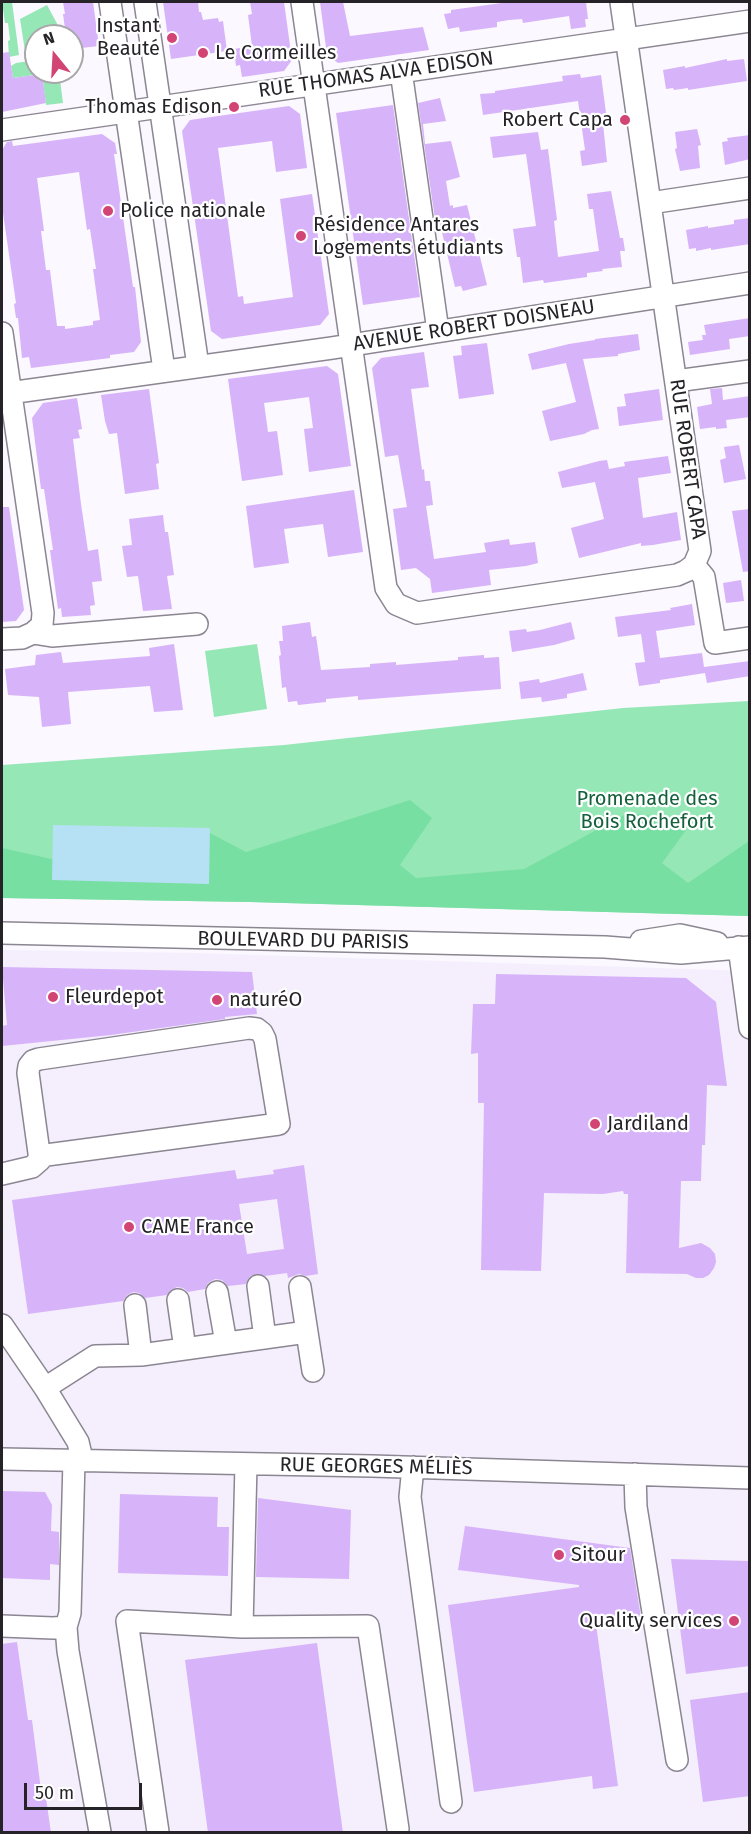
<!DOCTYPE html>
<html>
<head>
<meta charset="utf-8">
<style>
  body { margin:0 }
  #map { position:relative; width:751px; height:1834px; overflow:hidden; background:#fbf8ff; font-family:"Fira Sans",sans-serif }
  canvas { display:block }
  .frame { position:absolute; inset:0; border:3px solid #252327; pointer-events:none }
  .north { position:absolute; left:24px; top:24px; width:60px; height:60px; box-sizing:border-box; background:#fff; border:2px solid #a8a7a9; border-radius:50%; rotate:342deg; font-size:16px; font-weight:700; line-height:24px; text-align:center; color:#252327 }
  .north::after { content:''; display:block; margin:auto; width:21px; height:27px; background:#d14473; clip-path:polygon(50% 0,100% 100%,50% 72%,0 100%) }
  .scale { position:absolute; left:24px; top:1783px; width:118px; height:27px; box-sizing:border-box; border:3px solid #252327; border-top:0; padding-left:8px; font-size:18px; line-height:21px; white-space:nowrap; color:#252327; -webkit-text-stroke:4px #fff; paint-order:stroke }
</style>
</head>
<body>
<div id="map">
<canvas width="751" height="1834"></canvas>
<div class="frame"></div>
<div class="north">N</div>
<div class="scale">50 m</div>
</div>
<script>
const context = document.querySelector('canvas').getContext('2d');
context.lineJoin = 'round';
function paint(path, color) {
  context.fillStyle = color;
  context.fill(path, 'evenodd');
}
function poly(rows) {
  const path = new Path2D();
  for (const r of rows) {
    path.moveTo(r[0], r[1]);
    for (let i = 2; i < r.length; i += 2) path.lineTo(r[i], r[i + 1]);
  }
  return path;
}
function stroke(path, color, width, dash) {
  context.strokeStyle = color;
  context.lineWidth = width;
  context.lineCap = dash ? 'butt' : 'round';
  context.setLineDash(dash || []);
  context.stroke(path);
}
function drawText(font, color, halo, rows, align = 'center') {
  context.font = font + ' "Fira Sans",sans-serif';
  context.lineWidth = 4.5;
  context.setLineDash([]);
  context.textBaseline = 'middle';
  context.strokeStyle = halo;
  context.fillStyle = color;
  for (const [text, x, y, turn = 0] of rows) {
    context.save();
    context.translate(x, y);
    context.rotate((+turn || 0) * Math.PI / 180);
    context.textAlign = isNaN(turn) ? turn : align;
    if (halo) context.strokeText(text, 0, 0);
    context.fillText(text, 0, 0);
    context.restore();
  }
}
paint(poly([
  [2,950,195,953,749,971,749,1832,2,1832]
]), '#f5eefd');
paint(poly([
  [2,2,12,2,19,55,9,57,8,41,10,40,8,23,5,23],
  [47,5,60,29,61,36,36,36,36,50,25,51,20,19],
  [36,60,36,72,59,72,63,103,46,105,42,74,13,78,11,66,16,63],
  [257,644,267,709,214,717,205,651],
  [749,701,749,916,250,902,2,898,2,765,284,745,623,708]
]), '#96e7b6');
paint(poly([
  [410,800,432,818,400,865,416,878,524,869,628,813,687,820,689,826,662,863,688,883,749,841,749,916,250,902,2,898,2,848,110,872,206,831,246,852]
]), '#78dfa3');
paint(poly([
  [53,825,210,828,209,884,52,880]
]), '#b6e1f4');
paint(poly([
  [63,2,93,2,99,46,72,49,72,36,66,36,63,14,65,14],
  [163,2,198,2,199,12,201,12,203,20,218,18,219,22,223,21,227,51,171,59],
  [250,2,284,2,292,60,284,71,242,77,240,65,236,66,234,49,252,46,248,15,252,14],
  [320,2,343,2,350,36,423,27,429,50,338,63,327,55],
  [509,2,586,2,588,19,585,19,586,27,571,29,569,16,523,23,522,19,509,20,497,22,497,27,460,32,459,27,448,29,444,14,451,13,451,10],
  [9,52,13,78,42,74,46,103,2,112,2,53],
  [727,59,727,61,744,59,747,81,688,90,688,88,674,90,673,88,666,89,663,70,685,66,685,68],
  [580,74,581,78,601,75,606,113,602,114,607,162,582,166,580,151,585,150,578,101,483,115,480,94,495,93,495,91,563,81,562,76],
  [440,98,446,121,423,124,425,144,451,141,460,177,446,181,450,206,453,205,453,208,467,205,487,285,463,291,461,286,455,287,440,224,436,226,418,103],
  [393,105,420,297,363,305,336,113],
  [289,106,300,114,307,168,276,172,272,141,218,148,238,297,243,296,244,304,293,297,280,199,312,194,329,314,320,325,222,339,211,331,182,131,190,120],
  [697,129,701,145,698,146,700,168,680,171,675,149,677,148,675,132],
  [538,132,541,150,548,149,557,220,554,221,558,257,599,251,593,209,589,209,587,194,611,191,620,238,623,238,625,251,620,251,622,267,602,269,603,271,587,273,587,277,544,283,543,280,523,283,520,257,517,257,513,229,536,226,526,154,493,158,490,137],
  [102,134,115,143,117,154,114,154,133,287,135,287,141,342,134,352,110,355,110,358,31,368,29,357,22,358,18,318,16,318,14,304,16,303,3,213,2,213,2,150,7,142,12,141,13,146],
  [79,172,87,230,90,229,96,269,93,269,100,320,93,321,93,325,65,329,65,326,57,326,50,270,46,270,41,231,44,231,37,178],
  [750,135,750,159,725,165,722,142,728,141,727,138],
  [750,218,750,244,711,250,711,248,696,251,696,248,689,249,686,230,708,226,708,228,734,224,734,220],
  [750,318,750,336,729,339,730,349,690,355,688,342,703,340,702,335,706,335,704,325],
  [638,334,640,350,618,354,618,356,583,359,599,429,592,430,584,434,550,441,542,411,576,402,566,363,532,370,528,354,569,344,595,340,595,339],
  [487,343,494,394,459,399,453,356,462,355,461,346],
  [424,352,429,387,411,389,422,470,424,469,425,481,430,481,433,505,426,506,434,559,486,552,484,543,509,539,510,545,535,542,538,563,526,566,489,570,491,585,432,593,430,579,416,568,401,570,393,509,407,507,398,455,385,457,372,368,381,358],
  [327,366,338,374,351,466,309,472,304,429,313,428,309,397,264,403,268,432,277,431,283,475,242,481,228,379],
  [722,388,723,400,750,396,750,417,726,420,727,428,716,429,716,427,700,429,697,407,712,404,710,389],
  [149,389,159,463,156,464,159,489,125,494,117,433,109,434,105,421,101,395],
  [659,389,663,420,619,426,617,407,626,406,624,394],
  [77,398,82,429,78,430,80,438,73,439,81,504,88,551,98,549,102,581,92,582,95,605,90,606,91,615,62,617,61,608,58,609,50,550,53,550,44,489,41,489,32,418,43,403],
  [739,445,746,479,724,483,720,460,726,458,724,447],
  [668,456,671,473,638,478,643,518,677,512,681,540,653,545,641,546,641,543,579,558,571,528,604,519,595,482,562,488,558,472,599,461,607,460,609,469,625,466,624,462],
  [354,490,363,552,328,557,323,524,284,529,289,563,254,568,246,506],
  [2,507,9,507,24,610,16,621,2,622],
  [750,509,750,571,743,572,732,511],
  [163,515,165,532,168,532,174,575,167,576,172,609,143,611,138,576,127,577,122,546,132,545,129,519],
  [741,580,744,601,726,603,723,583],
  [692,604,695,625,656,631,660,658,702,653,704,667,750,661,750,676,707,683,705,673,660,680,660,683,639,686,635,663,645,662,641,634,618,637,615,617,671,610,670,608],
  [310,622,312,637,316,636,321,670,370,667,370,664,396,662,396,665,458,660,458,657,484,655,484,658,499,657,501,689,358,700,358,696,326,699,326,702,298,705,297,701,288,702,286,687,282,688,279,656,281,655,279,641,283,641,282,626],
  [571,622,575,639,554,645,512,652,509,631,526,629,527,632,540,630],
  [174,644,183,710,154,712,150,686,68,692,71,724,42,727,39,697,8,695,5,669,35,665,36,655,61,652,63,663,150,656,149,648],
  [583,673,587,690,567,694,567,698,542,702,541,697,521,699,519,682,539,679,540,683],
  [2,967,252,972,257,1014,225,1017,225,1019,111,1035,2,1046,2,1026,7,1025],
  [496,974,686,978,716,1002,727,1086,707,1085,705,1145,702,1145,701,1181,681,1181,679,1248,701,1243,710,1248,715,1254,716,1262,714,1268,709,1275,703,1278,696,1278,687,1274,626,1273,628,1194,624,1194,623,1191,603,1194,544,1193,541,1271,481,1270,484,1103,478,1103,478,1053,471,1054,473,1004,495,1004],
  [304,1165,318,1274,306,1276,299,1274,288,1278,287,1273,265,1276,256,1274,250,1276,246,1284,228,1286,222,1280,215,1279,208,1283,205,1289,188,1292,183,1288,177,1287,171,1290,167,1295,145,1298,139,1293,133,1292,127,1295,123,1301,28,1314,12,1200,235,1170,237,1179,274,1174,273,1170],
  [277,1199,284,1249,247,1254,239,1204],
  [2,1491,45,1492,52,1505,51,1531,59,1532,59,1565,50,1564,50,1580,2,1578],
  [120,1494,218,1497,217,1527,229,1527,228,1576,118,1573],
  [258,1498,351,1510,349,1579,256,1577],
  [465,1526,630,1548,641,1618,596,1624,618,1786,593,1789,592,1776,474,1792,448,1605,579,1587,579,1585,458,1570],
  [671,1559,750,1561,750,1666,686,1674],
  [17,1642,28,1720,32,1720,42,1798,46,1798,51,1833,2,1833,2,1644],
  [317,1643,343,1833,208,1833,185,1660],
  [750,1692,750,1796,703,1802,690,1700]
]), '#d7b3f9');
const minor = poly([
  [110,2,164,370],
  [145,2,198,366],
  [302,2,386,588,396,604,417,613,677,575,686,571,694,565,700,551,621,2],
  [401,71,438,331],
  [2,130,750,21],
  [650,203,750,188],
  [2,333,43,613,42,625,33,633,22,638,2,639],
  [676,381,750,371],
  [2,394,332,348,750,283],
  [694,565,704,577,715,643,750,638],
  [33,633,52,636,197,624],
  [2,933,605,947,681,953,750,947],
  [641,941,680,935,717,943],
  [739,947,750,1028],
  [2,1174,32,1167,40,1160,28,1073,29,1066,33,1061,39,1059,249,1028,257,1029,262,1033,265,1039,279,1124,39,1156],
  [258,1286,265,1338],
  [300,1287,313,1371],
  [217,1292,226,1343],
  [178,1300,185,1349],
  [135,1305,141,1355],
  [2,1325,45,1388,78,1442,82,1459],
  [45,1388,95,1356,141,1355,307,1332],
  [2,1459,372,1466,750,1478],
  [413,1467,410,1497,451,1802],
  [635,1474,636,1507,677,1760],
  [2,1626,53,1628,66,1627,70,1613,74,1460],
  [66,1627,68,1651,100,1832],
  [242,1627,246,1464],
  [158,1832,127,1621,242,1627,368,1626,398,1829]
]);
stroke(minor, '#8b8691', 24);
stroke(minor, '#fff', 21);
for (const [x, y, r, color] of [
  [172,38,6,"#d14473"],
  [203,53,6,"#d14473"],
  [234,107,6,"#d14473"],
  [625,120,6,"#d14473"],
  [108,211,6,"#d14473"],
  [301,236,6,"#d14473"],
  [53,997,6,"#d14473"],
  [217,1000,6,"#d14473"],
  [595,1124,6,"#d14473"],
  [129,1227,6,"#d14473"],
  [559,1555,6,"#d14473"],
  [734,1621,6,"#d14473"]
]) {
  const dot = new Path2D();
  dot.arc(x, y, r, 0, 2 * Math.PI);
  context.fillStyle = color;
  context.fill(dot);
  stroke(dot, '#fff', 2);
}
drawText('20px', '#252327', '#fff', [
  ["Instant",160,26,"right"],
  ["Beauté",160,49,"right"],
  ["Le Cormeilles",215,53],
  ["Thomas Edison",222,107,"right"],
  ["Robert Capa",613,120,"right"],
  ["Police nationale",120,211],
  ["Résidence Antares",313,225],
  ["Logements étudiants",313,248],
  ["Fleurdepot",65,997],
  ["naturéO",229,1000],
  ["Jardiland",607,1124],
  ["CAME France",141,1227],
  ["Sitour",571,1555],
  ["Quality services",722,1621,"right"]
], 'left');
drawText('20px', '#252327', '#fff', [
  ["RUE THOMAS ALVA EDISON",376,75,-8],
  ["AVENUE ROBERT DOISNEAU",474,326,-9],
  ["RUE ROBERT CAPA",687,459,82],
  ["BOULEVARD DU PARISIS",303,941,1],
  ["RUE GEORGES MÉLIÈS",376,1467,1]
]);
drawText('20px', '#13603b', '#fff', [
  ["Promenade des",647,799],
  ["Bois Rochefort",647,822]
]);
</script>
</body>
</html>
